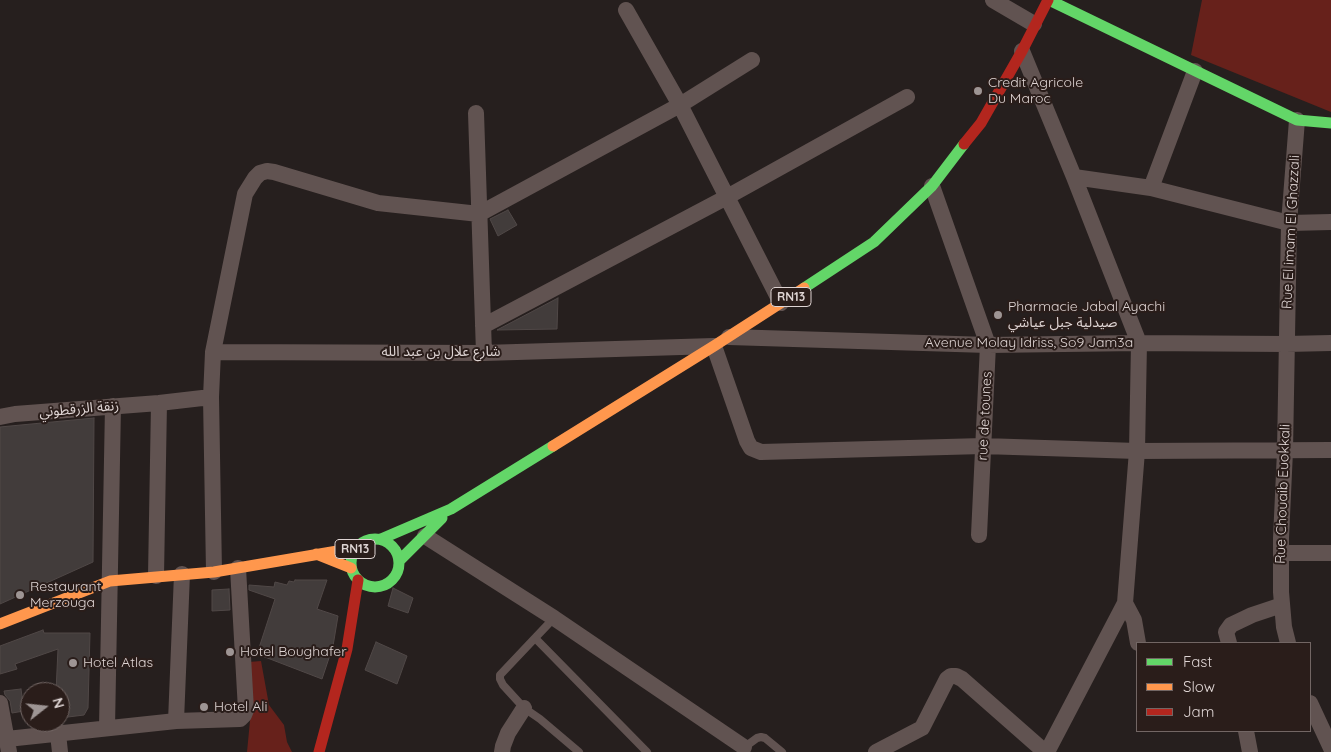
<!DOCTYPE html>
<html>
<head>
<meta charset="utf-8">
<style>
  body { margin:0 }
  #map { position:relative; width:1331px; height:752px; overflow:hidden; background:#261f1e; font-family:Quicksand,sans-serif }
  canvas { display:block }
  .legend { position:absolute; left:1136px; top:642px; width:175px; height:90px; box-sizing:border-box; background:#2a1d1a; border:1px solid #726664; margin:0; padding:6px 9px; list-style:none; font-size:15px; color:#ded4d3 }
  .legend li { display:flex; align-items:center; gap:10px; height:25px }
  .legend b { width:25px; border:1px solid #726664 }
  .north { position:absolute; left:20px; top:682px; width:50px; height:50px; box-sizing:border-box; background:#2a1d1a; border:1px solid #726664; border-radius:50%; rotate:74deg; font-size:14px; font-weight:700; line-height:20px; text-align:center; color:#ded4d3 }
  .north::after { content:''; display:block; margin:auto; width:18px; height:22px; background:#9e9594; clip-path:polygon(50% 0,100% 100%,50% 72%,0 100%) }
</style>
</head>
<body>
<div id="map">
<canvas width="1331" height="752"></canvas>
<ul class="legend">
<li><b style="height:6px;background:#63d668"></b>Fast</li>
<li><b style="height:6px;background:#ff974d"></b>Slow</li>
<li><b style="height:6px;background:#b3261e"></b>Jam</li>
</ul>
<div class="north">N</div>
</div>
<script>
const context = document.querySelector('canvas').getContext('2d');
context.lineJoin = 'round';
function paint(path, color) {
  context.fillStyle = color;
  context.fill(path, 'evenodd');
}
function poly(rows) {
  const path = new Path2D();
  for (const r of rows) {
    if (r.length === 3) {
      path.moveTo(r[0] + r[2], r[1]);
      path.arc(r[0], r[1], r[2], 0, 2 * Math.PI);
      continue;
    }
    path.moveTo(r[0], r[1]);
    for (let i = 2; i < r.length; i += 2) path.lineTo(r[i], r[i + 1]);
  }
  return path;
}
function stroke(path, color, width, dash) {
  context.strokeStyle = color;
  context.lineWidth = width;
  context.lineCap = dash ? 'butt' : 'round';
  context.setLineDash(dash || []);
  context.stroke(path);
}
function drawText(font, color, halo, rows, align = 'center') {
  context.font = font + ' Quicksand,"Noto Sans Arabic",sans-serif';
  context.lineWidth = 4;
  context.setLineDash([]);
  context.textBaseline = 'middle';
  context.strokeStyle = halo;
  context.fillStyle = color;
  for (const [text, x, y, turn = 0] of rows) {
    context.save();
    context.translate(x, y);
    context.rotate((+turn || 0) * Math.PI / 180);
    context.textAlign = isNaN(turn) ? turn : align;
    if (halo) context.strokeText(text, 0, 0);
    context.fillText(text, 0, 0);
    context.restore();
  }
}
paint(poly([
  [1202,0,1331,0,1331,112,1191,55],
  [261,661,269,705,284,725,287,742,292,752,247,752,252,700,249,662]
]), '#67211b');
const building = poly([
  [508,210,517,225,498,236,490,219,508,210],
  [558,298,557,329,497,330,558,298],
  [94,418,93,562,0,604,0,427,94,418],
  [295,580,327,580,317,609,338,616,333,646,322,679,257,654,275,599,249,590,249,585,274,587,275,582,287,585,289,581,294,582,295,580],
  [393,588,413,598,408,613,388,606,393,588],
  [229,589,230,610,212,611,212,590,229,589],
  [43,630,44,633,90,633,88,708,84,715,60,718,60,692,56,692,58,649,15,664,17,669,0,674,0,646,43,630],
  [376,642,407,656,397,684,365,670,376,642],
  [21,689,24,711,12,713,10,701,5,695,4,691,21,689]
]);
paint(building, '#423c3b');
stroke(building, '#504847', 1);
stroke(poly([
  [554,618,535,638,647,752],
  [535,638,500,675,500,679,503,685,524,708,540,719,579,752],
  [742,749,757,738,761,737,765,738,782,752]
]), '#615351', 8);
stroke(poly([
  [993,0,1034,24],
  [626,10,680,105,752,60],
  [1022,51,1074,177,1139,343,1137,451,1125,603,1047,752],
  [476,113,484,353],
  [1074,177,1151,188,1289,223,1331,222],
  [932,186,988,345,979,535],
  [1151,188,1195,71],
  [483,326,727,197,907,97],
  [729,337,988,345,1139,343,1286,344,1331,343],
  [213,352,245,194,255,178,260,173,267,171,274,172,378,203,479,214,680,105,781,303],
  [0,417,15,414,159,403,211,397],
  [425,536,554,618,744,747],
  [1281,553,1331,553],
  [214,572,211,397,213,352,484,353,714,346,747,441,751,448,761,452,983,446,1137,451,1331,450],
  [156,576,159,403],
  [1125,603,1134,620,1138,643],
  [1229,643,1226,632,1231,625,1252,615,1282,605],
  [1288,643,1284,627,1281,592,1281,538,1285,451,1289,223,1297,120],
  [0,703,9,752],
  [1310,703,1331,748],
  [176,721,182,574],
  [107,728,113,406],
  [1246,731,1250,752],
  [58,734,60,752],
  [7,739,176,721,240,719,244,715,246,710,238,568],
  [502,752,503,746,508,733,524,708],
  [876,752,922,728,947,679,951,676,956,676,962,679,1045,752]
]), '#615351', 16);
stroke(poly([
  [1049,0,1297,120,1331,123],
  [804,288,874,242,932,186,964,144],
  [375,563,24],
  [381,539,451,509,553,446],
  [399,561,442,518]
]), '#63d668', 11);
stroke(poly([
  [553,446,714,346,804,288],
  [316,554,351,568],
  [0,624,110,581,214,572,355,548]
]), '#ff974d', 11);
stroke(poly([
  [964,144,981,123,1022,51,1048,0],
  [319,752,347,649,358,580]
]), '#b3261e', 11);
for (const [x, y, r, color] of [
  [978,91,5,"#9e9594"],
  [998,315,5,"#9e9594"],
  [20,595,5,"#9e9594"],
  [230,652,5,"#9e9594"],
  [73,663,5,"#9e9594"],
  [204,707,5,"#9e9594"]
]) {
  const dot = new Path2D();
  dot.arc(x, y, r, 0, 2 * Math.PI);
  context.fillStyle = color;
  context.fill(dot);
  stroke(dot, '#2a1d1a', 2);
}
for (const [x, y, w] of [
  [791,297,40],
  [355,549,40]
]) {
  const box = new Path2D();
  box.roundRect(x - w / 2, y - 9.5, w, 19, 4);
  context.fillStyle = '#2a1d1a';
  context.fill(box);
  stroke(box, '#ded4d3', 1);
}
drawText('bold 12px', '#ded4d3', null, [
  ["RN13",791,297],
  ["RN13",355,549]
]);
drawText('14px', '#ded4d3', '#2a1d1a', [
  ["Credit Agricole",988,83],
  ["Du Maroc",988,99],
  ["Pharmacie Jabal Ayachi",1008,307],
  ["صيدلية جبل عياشي",1008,323],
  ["Restaurant",30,587],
  ["Merzouga",30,603],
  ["Hotel Boughafer",240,652],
  ["Hotel Atlas",83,663],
  ["Hotel Ali",214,707]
], 'left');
drawText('14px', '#ded4d3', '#2a1d1a', [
  ["Rue El imam El Ghazzali",1291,232,-87],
  ["Avenue Molay Idriss, So9 Jam3a",1029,343],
  ["شارع علال بن عبد الله",441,352],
  ["زنقة الزرقطوني",79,409,-5],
  ["rue de tounes",985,416,-87],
  ["Rue Chouaib Euokkali",1283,494,-88]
]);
</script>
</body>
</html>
